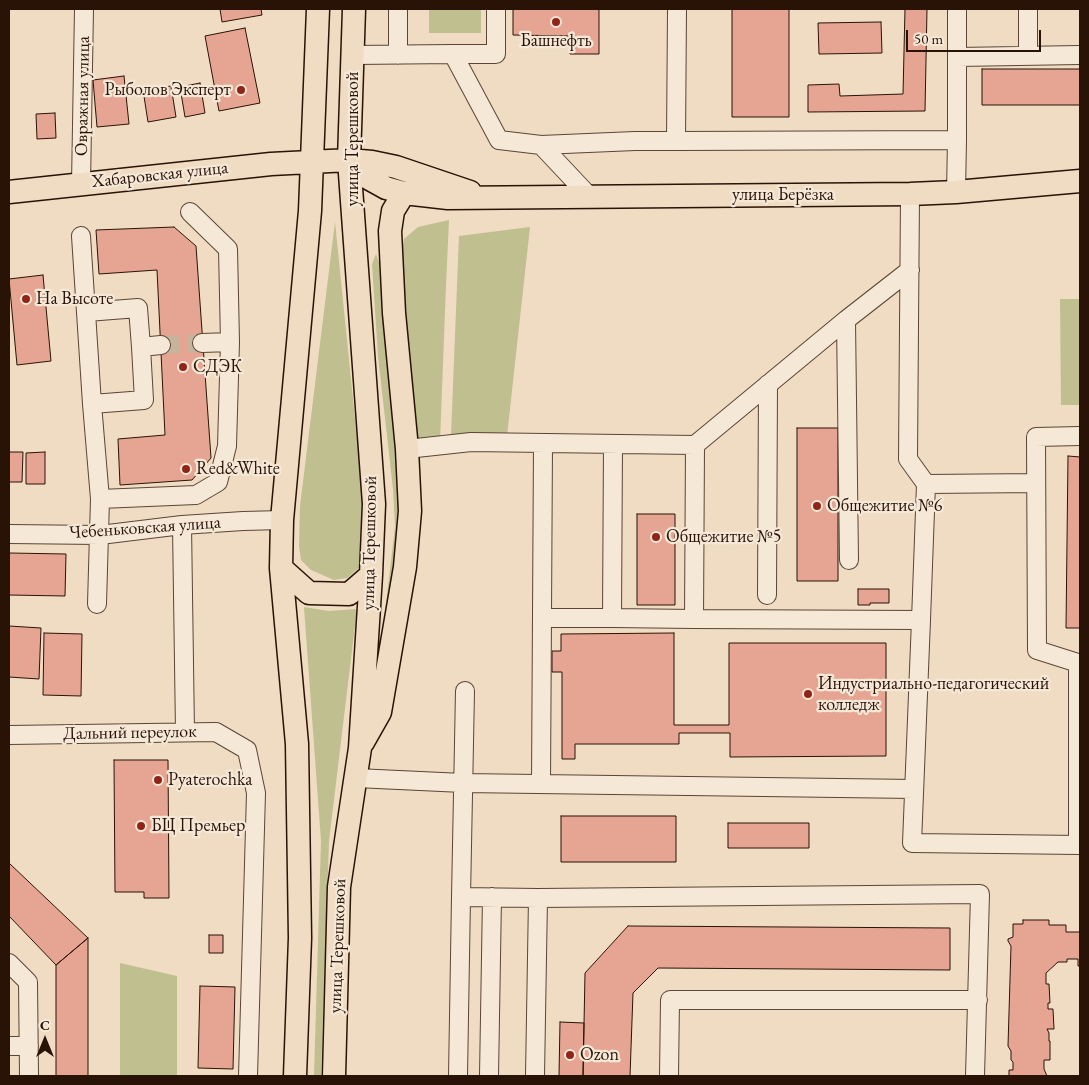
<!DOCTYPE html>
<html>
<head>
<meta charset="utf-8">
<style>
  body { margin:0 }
  #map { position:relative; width:1089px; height:1085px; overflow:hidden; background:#efdcc2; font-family:"EB Garamond",serif }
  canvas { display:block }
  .frame { position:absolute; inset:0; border:10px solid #291307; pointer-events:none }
  .north { position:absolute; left:20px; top:1015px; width:50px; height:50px; -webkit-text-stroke:4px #f5e8d7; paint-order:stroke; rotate:0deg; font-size:14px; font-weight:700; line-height:20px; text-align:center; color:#291307 }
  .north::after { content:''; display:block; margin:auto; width:18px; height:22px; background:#291307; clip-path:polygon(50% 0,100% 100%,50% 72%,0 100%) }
  .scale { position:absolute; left:906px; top:30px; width:135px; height:22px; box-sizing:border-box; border:2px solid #291307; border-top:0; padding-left:6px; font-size:15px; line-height:18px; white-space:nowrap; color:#291307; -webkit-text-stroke:4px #f5e8d7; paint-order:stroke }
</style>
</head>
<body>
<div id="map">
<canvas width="1089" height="1085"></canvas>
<div class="frame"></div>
<div class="north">С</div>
<div class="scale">50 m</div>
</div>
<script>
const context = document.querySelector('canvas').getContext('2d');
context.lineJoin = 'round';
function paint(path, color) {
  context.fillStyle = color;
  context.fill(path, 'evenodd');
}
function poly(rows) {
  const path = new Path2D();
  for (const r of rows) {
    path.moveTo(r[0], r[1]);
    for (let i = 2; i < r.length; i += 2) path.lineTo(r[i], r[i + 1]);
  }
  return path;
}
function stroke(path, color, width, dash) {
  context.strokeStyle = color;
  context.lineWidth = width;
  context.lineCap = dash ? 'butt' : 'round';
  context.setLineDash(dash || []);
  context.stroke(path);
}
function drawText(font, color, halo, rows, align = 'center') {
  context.font = font + ' "EB Garamond",serif';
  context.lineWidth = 4.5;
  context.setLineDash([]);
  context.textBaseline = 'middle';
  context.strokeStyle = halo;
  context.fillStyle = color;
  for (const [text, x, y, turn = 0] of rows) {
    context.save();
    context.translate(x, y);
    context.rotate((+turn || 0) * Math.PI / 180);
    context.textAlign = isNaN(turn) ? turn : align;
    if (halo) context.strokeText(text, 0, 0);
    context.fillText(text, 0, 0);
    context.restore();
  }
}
paint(poly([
  [429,9,481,9,481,33,429,33],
  [449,220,446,285,440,442,417,438,399,267,404,239,418,227],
  [335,222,364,507,360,567,347,578,334,580,311,570,301,560,299,546,300,506],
  [530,227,507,436,451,435,459,236],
  [376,254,380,265,404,486,401,528,374,706,395,527,393,489,378,356,372,264],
  [1060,299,1080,299,1080,405,1061,405],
  [304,607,329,611,357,609,329,841,321,1076,314,1076,321,841],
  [120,963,177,976,177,1076,120,1076]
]), '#bfbf8f');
const building = poly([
  [220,9,261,9,262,15,222,22,220,9],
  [513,9,599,9,599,54,570,54,570,36,513,35,513,9],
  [732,9,789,9,789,117,732,117,732,9],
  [905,9,927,9,925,111,808,112,808,85,839,84,840,96,903,94,905,9],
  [881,22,882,53,819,54,818,23,881,22],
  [245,28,260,103,219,111,205,36,245,28],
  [982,69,1080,69,1080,105,982,105,982,69],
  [124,76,129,124,97,127,93,80,124,76],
  [200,83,205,113,185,117,180,87,200,83],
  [171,86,176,117,148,122,143,90,171,86],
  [55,113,56,138,37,139,36,114,55,113],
  [174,227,196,246,211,458,192,480,120,485,118,439,165,435,157,270,99,274,96,230,174,227],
  [43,275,51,361,17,365,9,279,43,275],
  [797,428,838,428,838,581,797,581,797,428],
  [9,452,23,452,22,482,9,482,9,452],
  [45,452,45,484,26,484,26,453,45,452],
  [1068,456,1080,457,1080,628,1066,628,1068,456],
  [637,514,675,514,675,605,637,605,637,514],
  [9,553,66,554,65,596,9,595,9,553],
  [858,589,889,589,889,603,870,603,870,605,858,605,858,589],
  [9,626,41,628,39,679,9,677,9,626],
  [44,633,82,634,81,696,43,695,44,633],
  [674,633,674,725,729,725,729,643,886,643,886,756,730,757,730,733,679,733,679,744,575,744,575,759,562,759,562,672,552,672,552,651,561,651,561,634,674,633],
  [114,760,168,760,169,898,144,898,144,892,115,892,114,760],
  [561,816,676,816,676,862,561,862,561,816],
  [728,823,809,823,809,848,728,848,728,823],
  [9,863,88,938,56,965,9,916,9,863],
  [1023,920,1049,920,1049,925,1066,925,1066,932,1080,932,1080,966,1078,966,1078,959,1067,959,1067,962,1058,962,1046,973,1046,984,1049,984,1050,1003,1048,1003,1048,1009,1053,1009,1054,1029,1047,1029,1049,1033,1049,1041,1050,1041,1050,1060,1044,1060,1044,1069,1047,1076,1009,1076,1009,1070,1013,1070,1013,1062,1011,1060,1011,1051,1008,1046,1011,946,1008,941,1008,939,1013,937,1013,924,1023,924,1023,920],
  [628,926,950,928,950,970,658,968,633,993,630,1076,583,1076,585,973,628,926],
  [209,935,223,935,223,953,209,953,209,935],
  [88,938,88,1076,56,1076,56,965,88,938],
  [200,986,235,987,233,1069,198,1068,200,986],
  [560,1022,584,1023,583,1076,559,1076,560,1022]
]);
paint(building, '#e6a493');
stroke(building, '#291307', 1);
stroke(poly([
  [161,345,202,343]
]), '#c7b49d', 18, [18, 9]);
const minor = poly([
  [496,9,496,54,453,54,499,140,541,145,635,141,676,141],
  [677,9,676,141,957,140],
  [353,55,453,54],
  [398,55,398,9],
  [1028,56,1028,9],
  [957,57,1080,55],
  [541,145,589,196],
  [81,184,84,9],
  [956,192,957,140,957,9],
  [910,194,908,459,926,484,921,620],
  [81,236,92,404,100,499,97,604],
  [87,312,138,308,141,347,161,345],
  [846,320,849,560],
  [202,343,230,342],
  [92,404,144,400,141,347],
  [613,444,612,618,694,619],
  [695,445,694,619,921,620,912,843,1080,845],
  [407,449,471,442,695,445,846,320,910,270],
  [926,484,1036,483],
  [100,499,196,495,218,482,227,446,230,342,228,249,190,212],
  [182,525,185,732],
  [9,534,100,535,182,525,243,521,282,520],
  [767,595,768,384],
  [542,618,612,618],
  [465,691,461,897,538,898,980,894,975,1076],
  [9,735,216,732,247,750,256,793,248,1076],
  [356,778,463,783,914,789],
  [541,784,543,444],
  [1078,845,1078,663,1037,650,1036,437,1080,436],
  [9,963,28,982,29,1076],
  [9,1046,29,1046],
  [458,1076,461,897],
  [489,1076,492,897],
  [535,1076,538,898],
  [669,1076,670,1000,978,1000]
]);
const major = poly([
  [349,160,368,178,386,188,404,193,448,198,910,194,956,192,1080,181],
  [9,192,271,164,349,160,372,162,396,167,470,192],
  [281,568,309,593,349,594,371,575],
  [363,742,380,712,405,567,410,511,407,449,394,313,390,231,393,211,404,193],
  [295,1076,300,938,297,744,281,568,282,520,310,211,318,9],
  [334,1076,339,887,360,748,371,575,374,504,349,160,354,9]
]);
stroke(minor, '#5a4536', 20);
stroke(major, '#291307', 25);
stroke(minor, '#f5e8d7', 18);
stroke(major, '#efdcc2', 22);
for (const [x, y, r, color] of [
  [556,22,5,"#8f2418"],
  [241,90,5,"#8f2418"],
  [26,299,5,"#8f2418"],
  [183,367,5,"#8f2418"],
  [186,469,5,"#8f2418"],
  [817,506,5,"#8f2418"],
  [656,537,5,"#8f2418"],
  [808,694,5,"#8f2418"],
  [158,780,5,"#8f2418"],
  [141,826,5,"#8f2418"],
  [570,1055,5,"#8f2418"]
]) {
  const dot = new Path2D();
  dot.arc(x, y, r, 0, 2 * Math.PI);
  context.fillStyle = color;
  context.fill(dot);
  stroke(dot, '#f5e8d7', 2);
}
drawText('18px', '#291307', '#f5e8d7', [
  ["Башнефть",556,41,"center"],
  ["Рыболов Эксперт",231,90,"right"],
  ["На Высоте",36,299],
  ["СДЭК",193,367],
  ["Red&White",196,469],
  ["Общежитие №6",827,506],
  ["Общежитие №5",666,537],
  ["Индустриально-педагогический",818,684],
  ["колледж",818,705],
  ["Pyaterochka",168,780],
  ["БЦ Премьер",151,826],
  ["Ozon",580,1055]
], 'left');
drawText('18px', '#291307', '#f5e8d7', [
  ["Овражная улица",83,96,-89],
  ["улица Терешковой",353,139,-90],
  ["Хабаровская улица",160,175,-6],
  ["улица Берёзка",783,195],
  ["Чебеньковская улица",145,528,-4],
  ["улица Терешковой",370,543,-89],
  ["Дальний переулок",130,733,-1],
  ["улица Терешковой",338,946,-88]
]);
</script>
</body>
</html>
